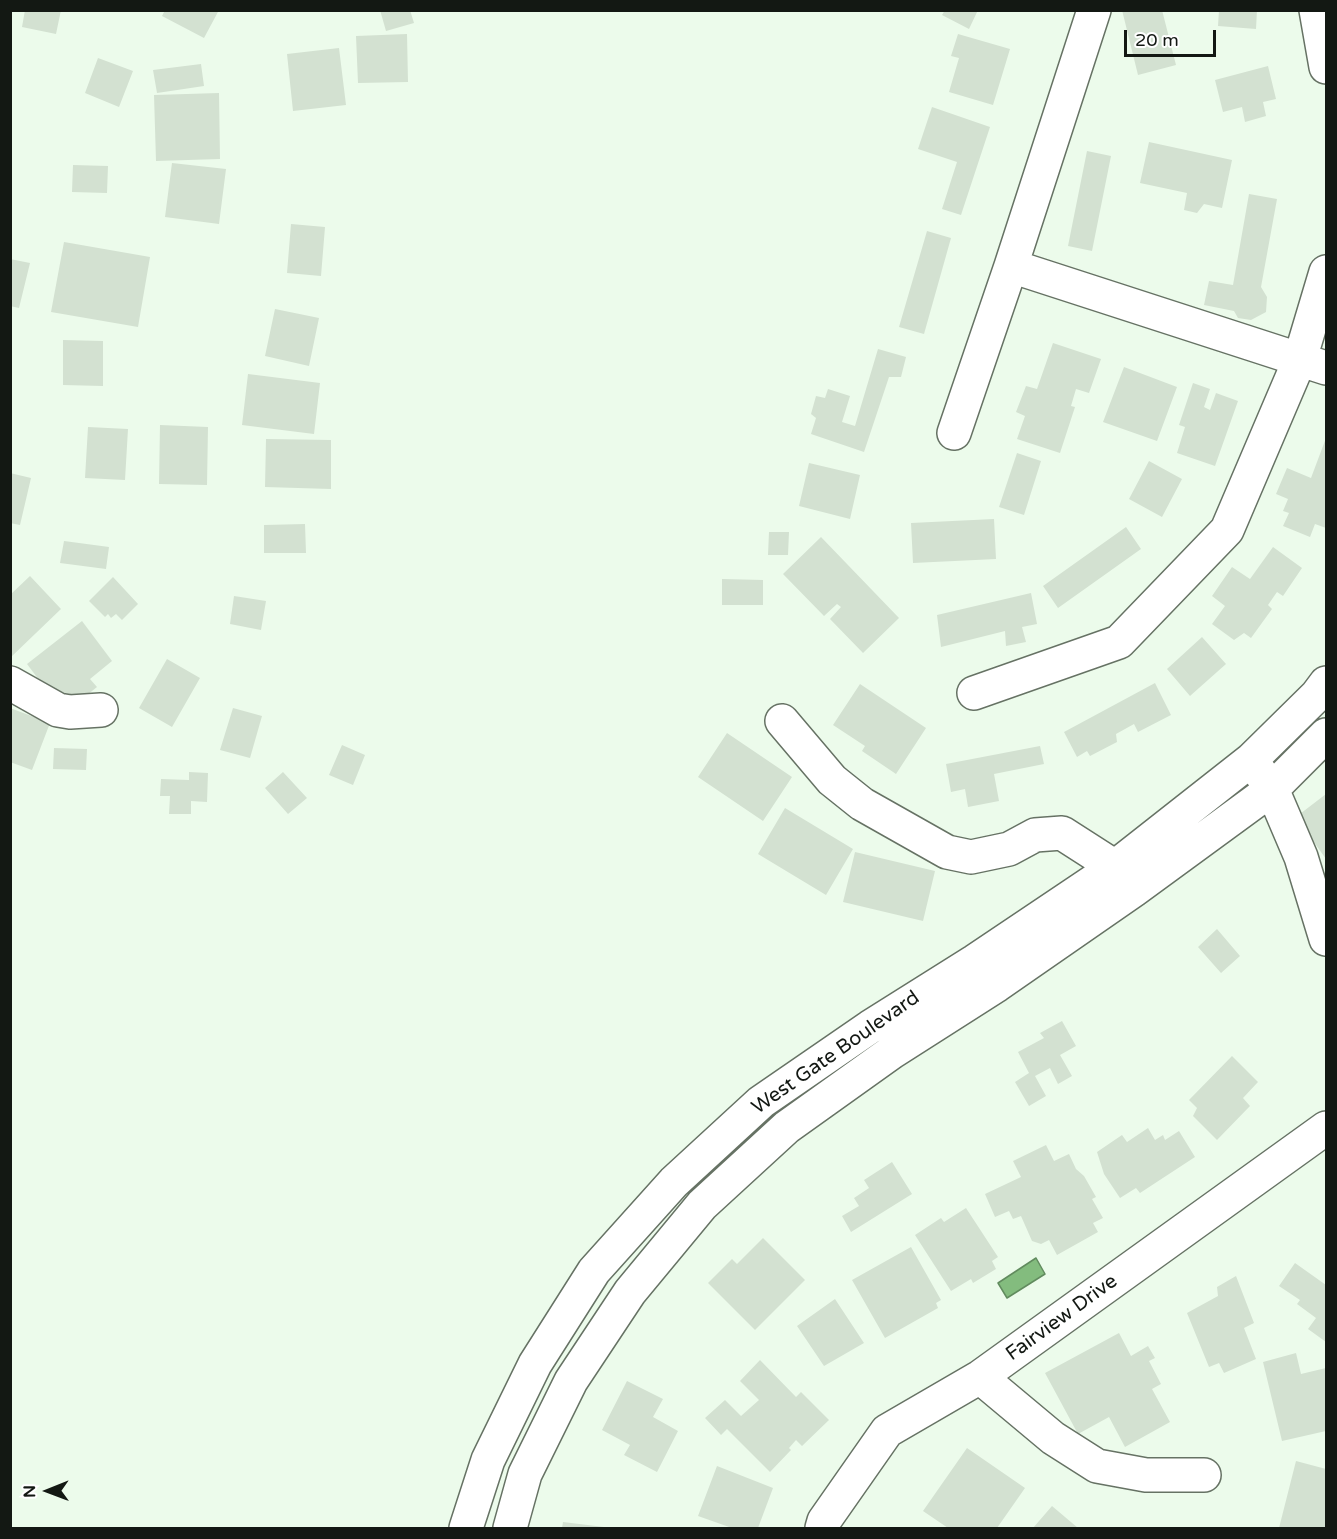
<!DOCTYPE html>
<html>
<head>
<meta charset="utf-8">
<style>
  body { margin:0 }
  #map { position:relative; width:1337px; height:1539px; overflow:hidden; background:#ecfbeb; font-family:"Varela Round",sans-serif }
  canvas { display:block }
  .frame { position:absolute; inset:0; border:12px solid #131813; pointer-events:none }
  .north { position:absolute; left:18px; top:1461px; width:60px; height:60px; -webkit-text-stroke:4px #fff; paint-order:stroke; rotate:269deg; font-size:16px; font-weight:700; line-height:24px; text-align:center; color:#131813 }
  .north::after { content:''; display:block; margin:auto; width:21px; height:27px; background:#131813; clip-path:polygon(50% 0,100% 100%,50% 72%,0 100%) }
  .scale { position:absolute; left:1124px; top:30px; width:92px; height:27px; box-sizing:border-box; border:3px solid #131813; border-top:0; padding-left:8px; font-size:18px; line-height:21px; white-space:nowrap; color:#131813; -webkit-text-stroke:4px #fff; paint-order:stroke }
</style>
</head>
<body>
<div id="map">
<canvas width="1337" height="1539"></canvas>
<div class="frame"></div>
<div class="north">N</div>
<div class="scale">20 m</div>
</div>
<script>
const context = document.querySelector('canvas').getContext('2d');
context.lineJoin = 'round';
function paint(path, color) {
  context.fillStyle = color;
  context.fill(path, 'evenodd');
}
function poly(rows) {
  const path = new Path2D();
  for (const r of rows) {
    path.moveTo(r[0], r[1]);
    for (let i = 2; i < r.length; i += 2) path.lineTo(r[i], r[i + 1]);
  }
  return path;
}
function stroke(path, color, width, dash) {
  context.strokeStyle = color;
  context.lineWidth = width;
  context.lineCap = dash ? 'butt' : 'round';
  context.setLineDash(dash || []);
  context.stroke(path);
}
function drawText(font, color, halo, rows, align = 'center') {
  context.font = font + ' "Varela Round",sans-serif';
  context.lineWidth = 6;
  context.setLineDash([]);
  context.textBaseline = 'middle';
  context.strokeStyle = halo;
  context.fillStyle = color;
  for (const [text, x, y, turn = 0] of rows) {
    context.save();
    context.translate(x, y);
    context.rotate((+turn || 0) * Math.PI / 180);
    context.textAlign = isNaN(turn) ? turn : align;
    if (halo) context.strokeText(text, 0, 0);
    context.fillText(text, 0, 0);
    context.restore();
  }
}
const water = poly([
  [1036,1258,1045,1274,1007,1298,998,1283,1036,1258]
]);
paint(water, '#83bc7e');
stroke(water, '#618b5e', 1.5);
paint(poly([
  [25,10,61,10,56,34,22,27],
  [165,10,219,10,204,38,162,16],
  [380,10,410,10,414,23,386,31],
  [945,10,978,10,969,29,942,15],
  [1122,10,1162,10,1176,65,1138,75],
  [1219,10,1257,10,1256,29,1218,26],
  [407,34,408,82,358,83,356,36],
  [958,34,1010,49,993,105,949,92,959,58,951,56],
  [339,48,346,105,293,111,287,54],
  [98,58,133,71,119,107,85,93],
  [201,64,204,86,157,93,153,70],
  [1268,66,1276,99,1263,102,1266,116,1245,122,1242,107,1223,112,1215,80],
  [219,93,220,159,156,161,154,95],
  [932,107,990,127,961,215,942,209,957,162,918,149],
  [1149,142,1232,160,1222,208,1204,204,1197,213,1184,210,1187,193,1140,183],
  [1087,151,1111,156,1092,251,1068,246],
  [172,163,226,169,219,224,165,217],
  [73,165,108,166,107,193,72,192],
  [1249,194,1277,199,1261,287,1267,297,1266,312,1251,320,1238,318,1234,311,1204,305,1209,281,1233,285],
  [291,224,325,227,321,276,287,273],
  [927,231,951,238,924,334,899,327],
  [64,242,150,257,138,327,51,312],
  [10,259,30,263,19,308,10,306],
  [275,309,319,318,309,366,265,356],
  [63,340,103,341,103,386,63,385],
  [1053,343,1101,359,1089,393,1076,389,1071,406,1075,407,1060,453,1017,439,1025,416,1016,412,1026,386,1037,389],
  [878,349,906,357,901,377,889,377,864,452,811,434,816,418,811,414,816,396,825,398,828,389,850,396,842,422,855,426],
  [1124,367,1177,387,1157,441,1103,422],
  [248,374,320,383,314,434,242,425],
  [1193,383,1210,389,1204,407,1210,410,1216,393,1238,401,1215,466,1177,453,1185,427,1179,425],
  [160,425,208,427,207,485,159,484],
  [88,427,128,429,125,480,85,478],
  [1326,438,1326,528,1315,524,1310,537,1283,526,1289,513,1283,511,1288,499,1276,494,1287,468,1311,478],
  [266,439,331,440,331,489,265,487],
  [1017,453,1041,461,1024,515,999,507],
  [1149,461,1182,479,1162,517,1129,499],
  [809,463,860,475,850,519,799,506],
  [10,473,31,478,20,525,10,523],
  [994,519,996,559,913,563,911,523],
  [305,524,306,553,264,553,264,525],
  [1126,527,1141,549,1058,608,1043,586],
  [769,532,789,532,788,555,768,555],
  [821,537,899,618,863,653,830,619,841,607,837,604,824,616,783,574],
  [64,541,109,547,106,569,60,563],
  [1273,547,1302,568,1283,596,1277,592,1268,605,1272,609,1251,638,1244,633,1234,640,1212,624,1225,606,1212,596,1232,567,1250,579],
  [30,576,61,609,10,658,10,595],
  [113,577,138,604,122,620,116,614,111,618,108,614,105,617,89,601],
  [722,579,763,580,763,605,722,605],
  [1031,593,1037,624,1022,627,1026,642,1006,646,1005,631,941,647,937,615],
  [234,596,266,601,261,630,230,624],
  [82,621,112,661,90,679,97,687,77,703,70,694,57,704,27,664],
  [1202,637,1226,664,1190,696,1167,669],
  [167,659,200,678,172,727,139,708],
  [1155,683,1171,715,1138,732,1134,724,1116,734,1117,742,1090,756,1087,751,1077,757,1064,732],
  [860,684,926,728,896,774,862,751,865,746,833,725],
  [10,708,50,723,32,770,10,762],
  [233,708,262,716,250,758,220,750],
  [727,733,792,777,763,821,698,777],
  [342,745,365,755,353,785,329,775],
  [1040,746,1044,764,994,774,999,801,968,807,965,789,951,792,946,764],
  [54,748,87,749,86,770,53,769],
  [189,772,208,773,207,802,191,801,191,814,169,814,170,796,160,796,161,779,189,780],
  [283,772,307,798,288,814,265,788],
  [1326,794,1326,859,1296,817],
  [785,808,853,849,826,895,758,854],
  [855,852,935,871,923,921,843,902],
  [1217,929,1240,956,1221,973,1198,947],
  [1062,1021,1076,1046,1060,1055,1072,1076,1058,1084,1050,1068,1035,1076,1046,1096,1029,1106,1015,1082,1029,1073,1018,1052,1044,1038,1040,1033],
  [1232,1056,1258,1082,1243,1098,1250,1106,1217,1140,1193,1116,1197,1108,1189,1100],
  [1148,1128,1155,1140,1163,1135,1165,1140,1179,1131,1195,1157,1140,1193,1136,1188,1120,1198,1104,1174,1097,1152,1122,1135,1127,1142],
  [1046,1145,1054,1161,1069,1154,1076,1169,1084,1176,1096,1197,1092,1199,1103,1218,1093,1223,1098,1232,1057,1255,1049,1240,1041,1244,1032,1241,1021,1216,1013,1219,1009,1211,995,1217,985,1194,1021,1177,1013,1161],
  [892,1162,912,1194,851,1232,842,1216,859,1206,854,1198,869,1188,864,1180],
  [966,1208,998,1257,992,1261,996,1269,973,1283,971,1279,951,1291,915,1235,941,1218,944,1222],
  [763,1238,805,1280,755,1330,708,1283,732,1259,737,1264],
  [911,1247,941,1300,936,1303,938,1308,885,1338,852,1280],
  [1295,1263,1326,1285,1326,1342,1308,1329,1316,1318,1297,1304,1300,1300,1279,1286],
  [1236,1276,1254,1323,1244,1328,1256,1359,1224,1373,1219,1363,1209,1367,1187,1313,1218,1296,1217,1287],
  [835,1299,864,1343,824,1366,797,1326],
  [1119,1333,1131,1356,1148,1346,1155,1358,1149,1361,1161,1384,1152,1389,1170,1422,1125,1447,1109,1417,1078,1434,1045,1373],
  [1296,1353,1301,1374,1326,1368,1326,1431,1282,1441,1263,1362],
  [760,1360,796,1397,801,1392,829,1420,802,1446,796,1440,789,1448,791,1450,770,1472,727,1429,721,1435,705,1418,725,1400,741,1416,759,1400,740,1381],
  [627,1381,663,1399,653,1417,678,1431,657,1472,624,1455,630,1445,602,1430],
  [967,1448,1025,1488,997,1528,948,1528,923,1511],
  [1296,1461,1326,1469,1326,1528,1279,1528],
  [717,1466,773,1488,758,1528,732,1528,698,1516],
  [1052,1506,1078,1528,1033,1528],
  [563,1522,604,1527,604,1528,562,1528]
]), '#d3e1d1');
const minor = poly([
  [1316,10,1326,67],
  [1011,266,1326,368],
  [954,433,1011,266,1094,10],
  [10,683,58,710,70,712,101,710],
  [974,693,1119,642,1227,530,1300,359,1326,272],
  [782,721,832,780,862,804,947,852,971,857,1009,849,1035,835,1062,833,1115,867],
  [1259,771,1272,789,1301,857,1326,939],
  [980,1377,1053,1438,1097,1466,1146,1475,1204,1475],
  [466,1528,488,1460,535,1364,594,1271,674,1182,761,1102,870,1027,975,961,1115,867,1251,760,1317,695,1326,683],
  [510,1528,525,1474,571,1381,630,1292,702,1205,787,1127,892,1052,997,985,1134,890,1272,789,1326,735],
  [822,1528,824,1521,887,1431,980,1377,1326,1128]
]);
stroke(minor, '#667264', 36);
stroke(minor, '#fff', 33);
drawText('20px', '#131813', '#fff', [
  ["West Gate Boulevard",836,1053,-35],
  ["Fairview Drive",1062,1318,-36]
]);
</script>
</body>
</html>
